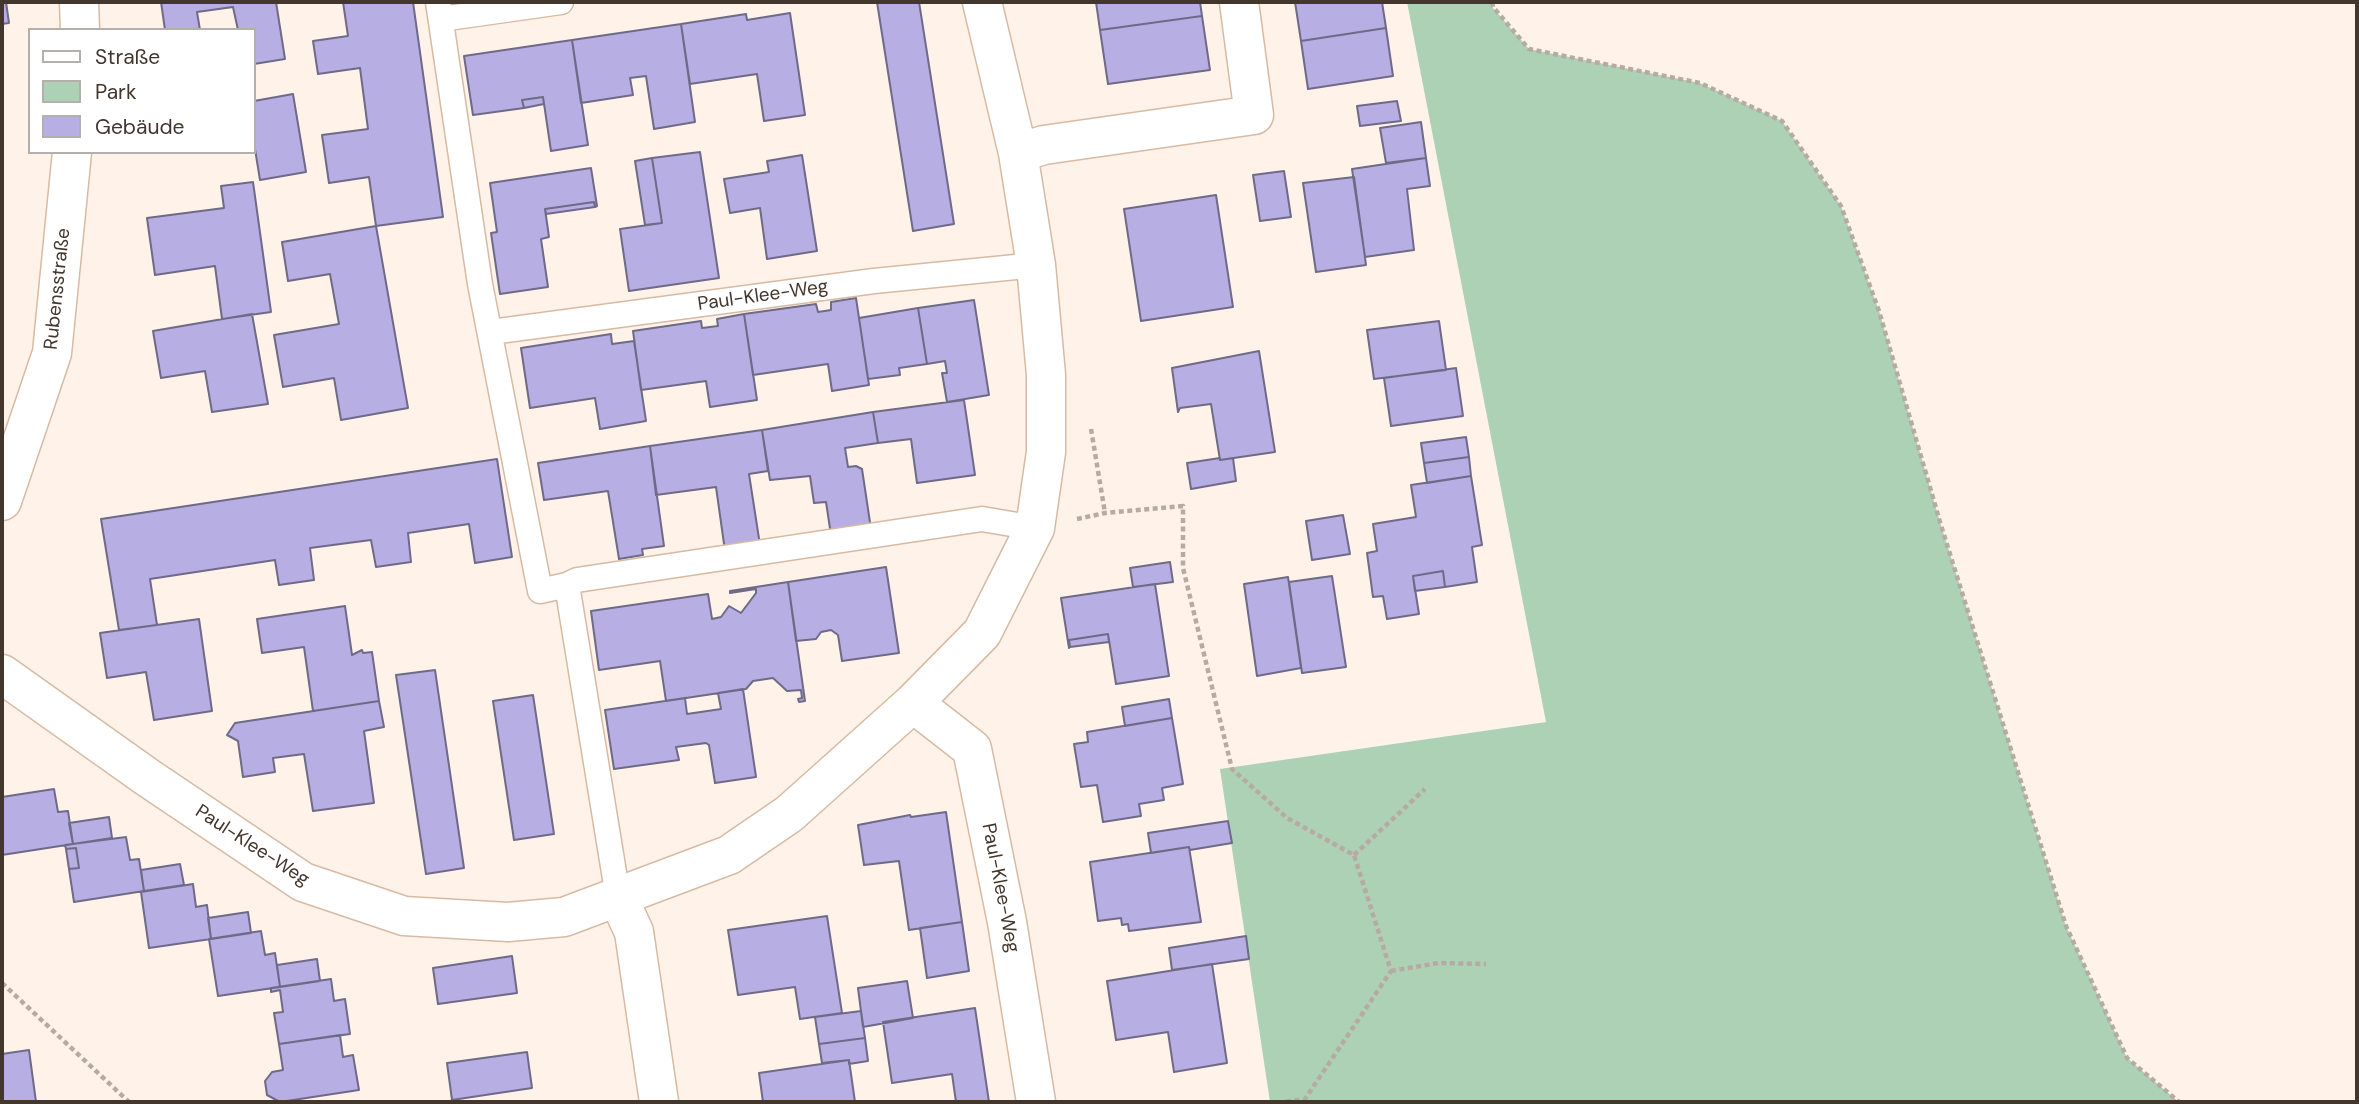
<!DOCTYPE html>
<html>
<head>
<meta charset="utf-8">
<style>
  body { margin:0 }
  #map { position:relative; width:2359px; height:1104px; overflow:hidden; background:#fff3e9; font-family:"DM Sans",sans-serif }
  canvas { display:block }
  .frame { position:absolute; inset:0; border:4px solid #42362d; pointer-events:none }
  .legend { position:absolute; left:28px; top:28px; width:228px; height:126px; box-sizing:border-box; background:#fff; border:2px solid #b3afab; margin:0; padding:9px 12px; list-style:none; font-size:21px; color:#42362d }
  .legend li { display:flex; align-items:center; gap:14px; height:35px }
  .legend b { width:35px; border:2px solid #b3afab }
</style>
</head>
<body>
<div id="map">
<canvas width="2359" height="1104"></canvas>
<div class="frame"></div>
<ul class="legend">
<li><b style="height:9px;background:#fff"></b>Straße</li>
<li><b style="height:19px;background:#add1b4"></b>Park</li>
<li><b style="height:19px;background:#b7afe3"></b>Gebäude</li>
</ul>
</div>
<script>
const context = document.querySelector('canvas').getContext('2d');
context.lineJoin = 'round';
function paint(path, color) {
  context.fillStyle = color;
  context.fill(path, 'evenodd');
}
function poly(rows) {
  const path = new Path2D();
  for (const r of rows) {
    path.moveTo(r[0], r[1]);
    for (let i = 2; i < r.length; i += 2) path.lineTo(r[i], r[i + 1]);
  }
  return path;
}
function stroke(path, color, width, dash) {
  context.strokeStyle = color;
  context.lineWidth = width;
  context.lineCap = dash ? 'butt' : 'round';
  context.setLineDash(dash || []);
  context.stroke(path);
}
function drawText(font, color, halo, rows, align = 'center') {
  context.font = font + ' "DM Sans",sans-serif';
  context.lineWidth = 5;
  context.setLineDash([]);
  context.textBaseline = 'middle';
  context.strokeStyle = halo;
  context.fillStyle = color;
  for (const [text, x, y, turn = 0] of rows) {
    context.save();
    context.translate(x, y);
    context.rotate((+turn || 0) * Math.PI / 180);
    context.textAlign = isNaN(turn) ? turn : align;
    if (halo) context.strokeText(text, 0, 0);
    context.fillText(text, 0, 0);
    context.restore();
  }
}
paint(poly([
  [1407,2,1492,2,1493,8,1529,49,1700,83,1782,121,1841,206,1879,311,1940,522,2066,926,2127,1058,2179,1102,1270,1102,1220,769,1546,722]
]), '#add1b4');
const building = poly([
  [2,2,6,2,9,23,2,24,2,2],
  [161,2,276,2,285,59,254,64,254,30,238,30,233,7,197,12,200,30,165,30,161,2],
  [343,2,413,2,443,217,376,226,369,177,329,183,322,135,368,129,360,68,318,74,313,41,348,36,343,2],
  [877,2,919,2,954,224,913,231,877,2],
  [1096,2,1200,2,1202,16,1100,30,1096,2],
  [1295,2,1382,2,1386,28,1301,41,1295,2],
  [790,13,805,115,764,121,757,74,690,84,681,24,746,14,747,20,790,13],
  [1202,16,1210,70,1108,84,1100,30,1202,16],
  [681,24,695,122,654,129,646,76,630,78,633,95,581,103,572,40,681,24],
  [1386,28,1393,76,1308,89,1301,41,1386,28],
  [572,40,588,145,551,151,543,97,522,100,524,108,473,115,464,56,572,40],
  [293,94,306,172,260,180,254,143,254,101,293,94],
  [543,97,544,104,524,108,522,100,543,97],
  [1397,101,1401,121,1360,126,1357,106,1397,101],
  [1421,122,1426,158,1386,163,1380,128,1421,122],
  [700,152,719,278,629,291,620,229,662,223,652,158,700,152],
  [802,155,817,251,767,259,760,208,730,213,724,179,769,172,767,161,802,155],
  [652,158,662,223,645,225,635,161,652,158],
  [1426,158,1430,186,1407,189,1414,250,1365,257,1352,169,1426,158],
  [591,168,597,206,595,207,594,202,545,209,549,237,541,239,548,287,500,294,491,233,497,232,490,183,591,168],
  [1284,171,1291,217,1260,221,1253,175,1284,171],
  [1354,177,1366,265,1316,272,1303,183,1354,177],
  [253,182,271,312,222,319,215,266,155,275,147,218,224,208,221,186,253,182],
  [1216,195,1233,307,1141,321,1124,209,1216,195],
  [594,202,595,207,546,214,545,209,594,202],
  [376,226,408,408,341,420,334,378,283,387,274,335,339,324,330,274,288,281,282,242,376,226],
  [856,298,869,385,832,391,828,364,753,375,744,314,816,304,818,312,831,310,831,302,856,298],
  [974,300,989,395,947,402,942,373,947,373,945,361,927,364,918,308,974,300],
  [918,308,927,364,899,368,900,375,868,379,859,318,918,308],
  [252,314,268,404,212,412,205,371,161,378,153,331,252,314],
  [744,314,757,400,710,407,706,381,641,390,633,331,701,321,702,328,718,326,717,319,744,314],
  [1439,321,1446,370,1374,379,1367,330,1439,321],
  [611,334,612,344,634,341,646,421,600,429,595,398,530,408,521,348,611,334],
  [1259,351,1275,452,1220,460,1211,404,1180,408,1178,412,1172,368,1259,351],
  [1456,368,1463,416,1391,426,1384,378,1456,368],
  [964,400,975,475,917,483,911,439,878,443,873,412,964,400],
  [873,412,878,443,845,448,848,467,856,466,862,469,871,529,831,535,826,502,814,503,810,476,770,480,762,430,873,412],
  [762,430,768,471,749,474,760,545,725,551,716,487,656,495,650,446,762,430],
  [1466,437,1469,457,1424,463,1421,443,1466,437],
  [650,446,664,546,642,549,643,555,619,559,608,491,544,500,538,463,650,446],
  [1469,457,1471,476,1427,483,1424,463,1469,457],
  [1220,458,1220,460,1233,458,1236,481,1191,489,1187,463,1220,458],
  [497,459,512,557,475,563,469,524,408,533,411,562,376,567,371,540,310,548,314,580,279,585,275,560,150,579,157,625,119,630,101,519,497,459],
  [1471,476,1482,545,1472,547,1477,582,1445,587,1443,571,1413,576,1419,614,1387,619,1383,596,1373,597,1367,553,1377,551,1373,524,1416,517,1411,485,1471,476],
  [1343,515,1350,554,1312,560,1306,521,1343,515],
  [1170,562,1173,582,1133,587,1130,568,1170,562],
  [886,567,899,653,842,661,838,635,831,630,821,632,816,639,796,641,788,582,886,567],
  [1443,571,1445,587,1415,591,1413,576,1443,571],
  [1332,576,1346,667,1302,673,1289,582,1332,576],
  [1288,577,1301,668,1257,676,1244,584,1288,577],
  [788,582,805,701,799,702,798,699,802,698,801,690,787,691,773,678,753,681,746,689,666,701,660,661,599,670,591,611,708,594,712,619,721,617,729,606,741,613,756,593,756,589,730,593,730,591,788,582],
  [1155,584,1169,676,1116,684,1108,634,1069,640,1069,648,1061,598,1155,584],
  [345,606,352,655,362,650,363,653,372,652,379,701,313,711,304,647,262,653,257,619,345,606],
  [199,619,212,711,154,720,146,672,107,678,100,633,199,619],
  [1108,634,1109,642,1070,647,1069,640,1108,634],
  [435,670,464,868,426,874,396,675,435,670],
  [743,689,756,777,715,783,709,745,706,743,676,747,679,760,614,769,605,710,685,698,687,714,721,709,718,693,743,689],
  [533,695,554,834,514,840,493,701,533,695],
  [1169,699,1172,718,1125,726,1122,707,1169,699],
  [379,701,384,727,364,731,374,803,313,811,304,754,273,758,275,772,243,777,238,741,227,735,235,723,379,701],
  [1172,718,1183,784,1162,788,1164,800,1139,804,1141,816,1103,822,1097,785,1081,787,1074,744,1088,742,1087,732,1172,718],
  [54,789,58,812,68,811,73,844,2,855,2,797,54,789],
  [946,812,962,922,909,930,899,861,864,865,858,825,910,815,911,817,946,812],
  [109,817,112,838,73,844,69,823,109,817],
  [1228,821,1232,843,1190,850,1189,847,1151,853,1148,833,1228,821],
  [126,837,130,860,139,859,144,891,74,902,69,869,79,868,76,848,66,849,65,845,126,837],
  [1189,847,1201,922,1129,931,1128,924,1122,925,1121,918,1098,921,1090,862,1189,847],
  [76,848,79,868,69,869,66,849,76,848],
  [180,864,184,885,144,891,141,870,180,864],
  [193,884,196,907,207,905,211,939,149,948,141,892,193,884],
  [248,912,251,933,211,939,208,918,248,912],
  [827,916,842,1013,800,1019,795,987,738,995,728,930,827,916],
  [962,922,969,971,927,978,920,928,962,922],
  [261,931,265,955,275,953,280,987,218,996,209,939,261,931],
  [1246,936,1249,959,1172,970,1169,948,1246,936],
  [512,956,517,993,438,1004,433,968,512,956],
  [317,959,320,981,280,987,277,965,317,959],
  [1212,964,1227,1063,1174,1072,1168,1032,1116,1040,1107,981,1212,964],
  [331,979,334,1001,345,999,350,1034,279,1044,274,1013,283,1012,280,990,271,992,271,988,331,979],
  [907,981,913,1018,863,1027,858,988,907,981],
  [975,1008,989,1102,956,1102,952,1074,892,1083,883,1022,975,1008],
  [861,1011,865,1038,819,1044,815,1017,861,1011],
  [340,1035,343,1057,353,1055,359,1090,280,1102,267,1095,265,1081,272,1072,283,1070,279,1044,340,1035],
  [865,1038,868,1061,849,1064,849,1060,822,1063,819,1044,865,1038],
  [29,1050,36,1102,2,1102,2,1054,29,1050],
  [527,1052,532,1088,452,1100,447,1063,527,1052],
  [849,1060,855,1102,763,1102,759,1073,849,1060]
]);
paint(building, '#b7afe3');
stroke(building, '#6e6a87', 2);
const lane = poly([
  [438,2,480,284,540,591,567,585,618,897],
  [441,19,561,2],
  [491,332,874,281,1036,265],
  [567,585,577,580,982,519,1035,528]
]);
const street = poly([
  [79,2,80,30],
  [1018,153,1044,145,1254,115,1239,2],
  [2,501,52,353,72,152],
  [2,674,147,777,303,882,404,916,508,922,564,917,729,855,789,814,913,703,982,633,1035,528,1046,452,1046,375,1036,265,1018,153,982,2],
  [913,703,972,749,1007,922,1036,1102],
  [618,897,634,932,659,1102]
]);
stroke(lane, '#d7baa3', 27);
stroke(street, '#d7baa3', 41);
stroke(poly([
  [1492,2,1493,7,1529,49,1700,83,1782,121,1841,206,1879,311,1940,522,2066,926,2127,1058,2179,1102],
  [1091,429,1105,513],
  [1077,519,1105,513,1183,506,1183,568,1232,769,1287,818,1354,855,1391,971,1305,1099,1283,1102],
  [1354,855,1425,789],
  [1391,971,1438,963,1486,964],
  [2,983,129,1102]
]), '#b7aba1', 4.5, [5, 3.5]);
stroke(lane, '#fff', 24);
stroke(street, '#fff', 38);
drawText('19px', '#42362d', '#fff', [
  ["Rubensstraße",58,289,-84],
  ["Paul-Klee-Weg",763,296,-8],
  ["Paul-Klee-Weg",252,846,33],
  ["Paul-Klee-Weg",1000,888,79]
]);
</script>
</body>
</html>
